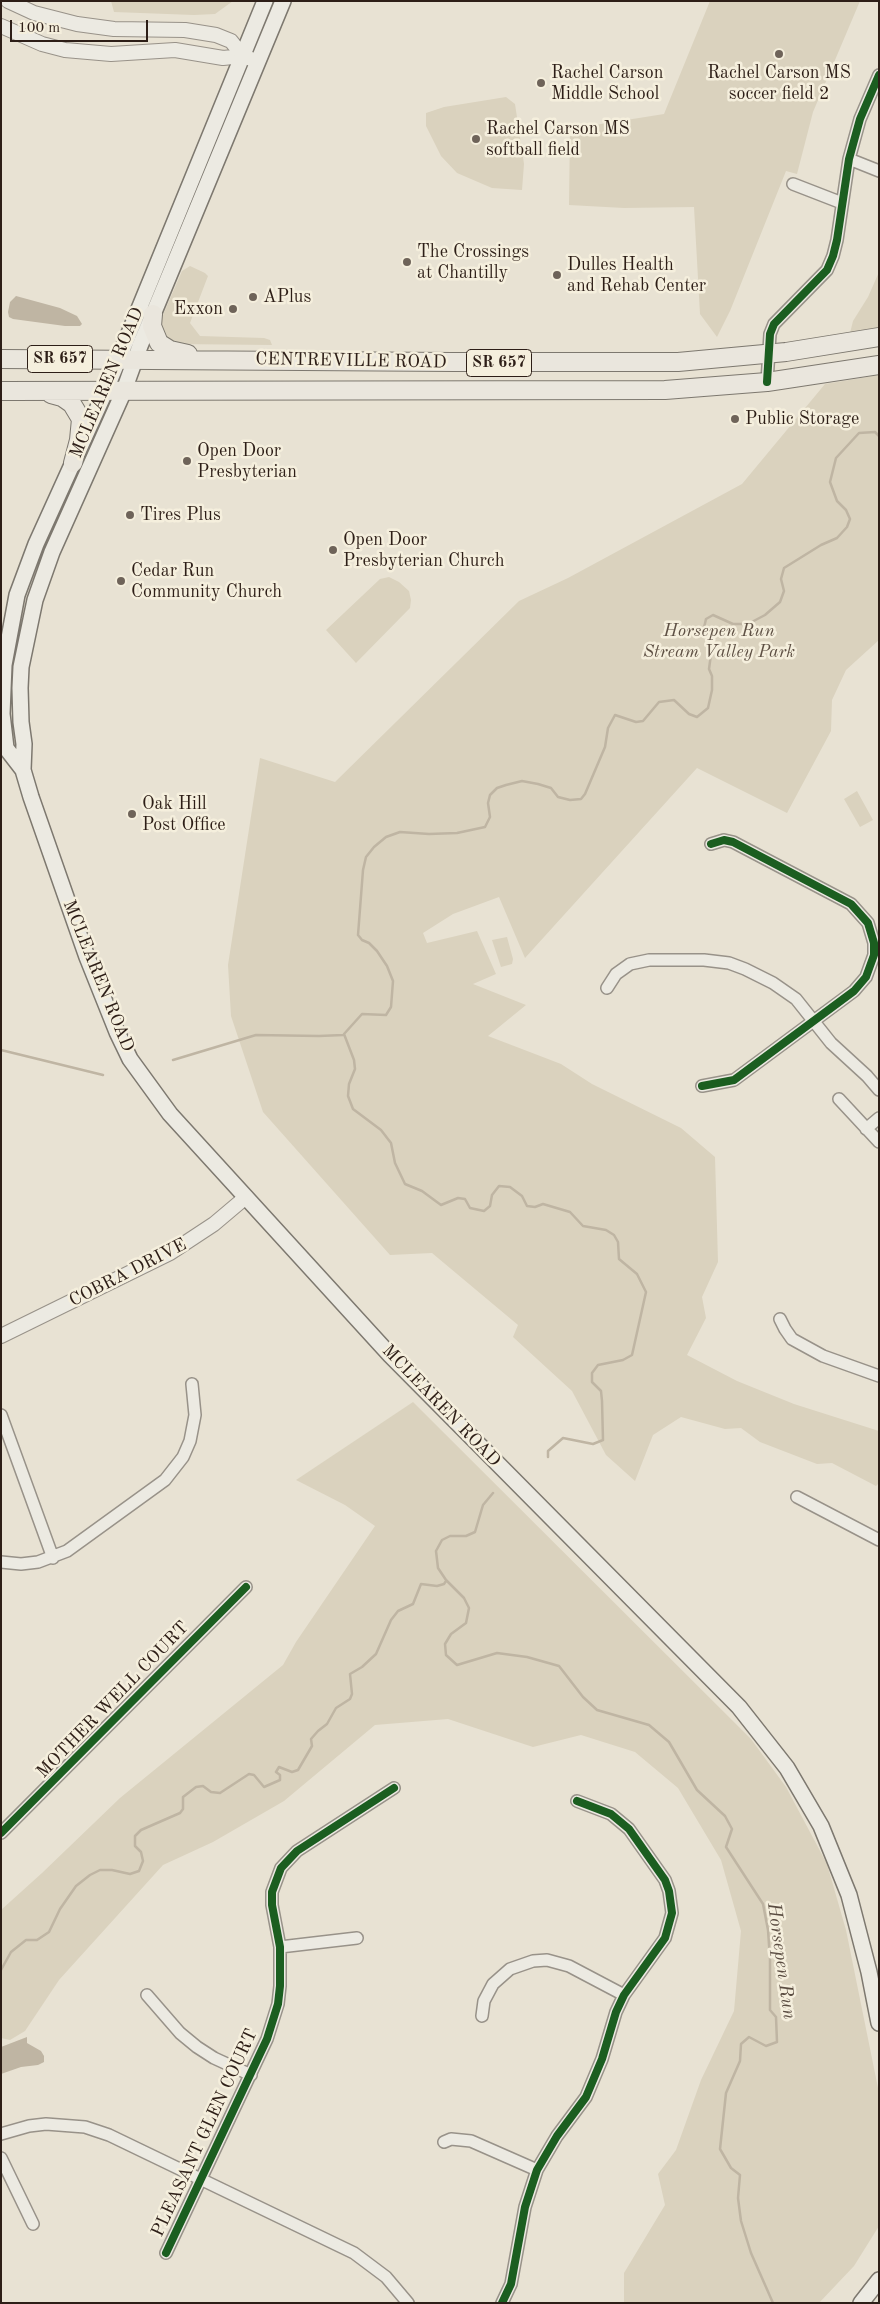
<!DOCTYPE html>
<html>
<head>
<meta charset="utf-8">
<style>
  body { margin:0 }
  #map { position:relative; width:880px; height:2304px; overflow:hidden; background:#e8e2d3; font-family:"Old Standard TT",serif }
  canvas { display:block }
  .frame { position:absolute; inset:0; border:2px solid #2d1e17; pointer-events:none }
  .scale { position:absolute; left:10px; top:20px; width:138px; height:22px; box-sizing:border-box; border:2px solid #2d1e17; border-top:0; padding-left:6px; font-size:15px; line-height:18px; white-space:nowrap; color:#2d1e17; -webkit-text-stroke:4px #f5efdd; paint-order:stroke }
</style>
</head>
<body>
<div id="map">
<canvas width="880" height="2304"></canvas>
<div class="frame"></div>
<div class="scale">100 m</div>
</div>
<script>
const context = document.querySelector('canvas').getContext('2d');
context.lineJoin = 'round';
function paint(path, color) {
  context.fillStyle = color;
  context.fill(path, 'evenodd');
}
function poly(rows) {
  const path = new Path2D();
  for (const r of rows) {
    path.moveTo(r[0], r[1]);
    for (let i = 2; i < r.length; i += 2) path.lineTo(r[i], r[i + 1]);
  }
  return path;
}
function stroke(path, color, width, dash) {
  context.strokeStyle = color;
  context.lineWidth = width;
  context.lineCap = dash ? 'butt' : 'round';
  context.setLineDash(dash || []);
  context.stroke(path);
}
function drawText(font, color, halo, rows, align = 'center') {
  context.font = font + ' "Old Standard TT",serif';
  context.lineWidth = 5;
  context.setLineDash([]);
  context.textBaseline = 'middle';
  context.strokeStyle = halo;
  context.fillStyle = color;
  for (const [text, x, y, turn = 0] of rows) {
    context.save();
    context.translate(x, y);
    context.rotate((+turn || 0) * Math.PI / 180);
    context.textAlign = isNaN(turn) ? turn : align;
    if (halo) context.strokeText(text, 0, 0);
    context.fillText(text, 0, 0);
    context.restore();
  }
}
paint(poly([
  [111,1,233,1,215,14,194,15,114,12],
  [710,1,860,1,813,112,797,174,786,171,730,311,717,337,700,314,694,207,624,208,569,205,570,129,664,114],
  [506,97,515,104,524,164,522,190,492,188,457,173,441,156,426,126,426,113,444,107],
  [190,266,205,273,208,276,190,323,200,336,264,338,270,340,272,345,175,344,165,338,159,324,182,271],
  [879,272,879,332,849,337,853,321,868,297],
  [879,375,879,640,846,670,832,700,831,731,787,813,697,768,525,958,499,897,453,914,423,933,427,943,477,931,496,974,473,984,526,1005,488,1036,561,1064,592,1084,681,1128,715,1157,718,1262,702,1297,706,1318,687,1355,737,1381,794,1404,879,1431,879,1483,876,1486,832,1463,817,1464,760,1442,741,1428,725,1429,681,1417,653,1435,635,1481,606,1455,572,1391,513,1337,518,1325,432,1253,390,1255,263,1112,231,1016,228,965,260,758,335,782,519,601,568,578,742,484,825,384],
  [389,577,399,582,409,591,411,600,410,608,356,663,326,630,380,579],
  [857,791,873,820,860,827,844,799],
  [507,937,513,959,512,964,501,967,492,940],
  [413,1402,751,1739,786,1787,827,1864,846,1930,879,2093,879,2226,854,2266,819,2303,624,2303,624,2273,665,2205,658,2174,676,2150,701,2080,734,2011,741,1931,721,1860,678,1788,635,1752,581,1735,533,1747,448,1719,375,1725,284,1801,213,1842,163,1865,59,1980,25,2031,10,2040,1,2038,1,1910,42,1873,120,1798,283,1665,296,1642,375,1526,345,1505,296,1480]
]), '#dad2be');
paint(poly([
  [16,296,60,308,77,316,82,324,80,326,65,326,13,319,9,317,8,312,10,302],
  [27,2037,27,2043,41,2051,44,2056,44,2062,38,2065,21,2067,1,2074,1,2047]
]), '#bfb5a3');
stroke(poly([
  [1,1050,103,1075],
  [173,1060,256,1035,319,1036,343,1035],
  [548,1457,548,1451,563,1438,593,1444,603,1440,602,1401,601,1391,592,1382,592,1373,598,1365,623,1360,632,1355,646,1292,637,1274,619,1259,618,1242,614,1235,606,1230,583,1226,570,1212,543,1204,535,1207,527,1206,522,1196,510,1187,499,1186,492,1195,490,1206,484,1211,470,1208,465,1199,458,1198,441,1205,422,1191,405,1184,395,1163,391,1143,381,1130,353,1109,348,1096,349,1084,355,1069,354,1060,344,1034,362,1014,386,1015,391,1007,393,981,387,966,377,951,369,943,362,940,358,935,363,870,366,857,374,847,386,837,400,832,429,834,457,833,485,827,490,817,488,803,490,795,497,788,506,785,522,781,538,784,551,788,558,797,570,800,581,799,585,794,605,747,608,728,615,715,636,722,643,721,659,702,674,700,689,714,697,717,708,708,712,690,712,676,709,669,712,647,703,632,706,619,713,615,733,624,748,624,765,615,780,602,784,591,781,579,784,568,821,545,837,538,847,527,850,519,846,510,837,501,830,482,836,458,859,433,875,432,879,436],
  [493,1493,483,1505,475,1532,466,1536,450,1536,442,1540,436,1551,438,1568,446,1580,464,1598,469,1608,466,1623,451,1634,445,1644,446,1655,457,1665,497,1653,527,1657,559,1666,583,1697,597,1710,649,1725,669,1742,697,1790,725,1816,732,1829,726,1847,763,1904,768,1930,770,1959,770,2010,776,2017,777,2042,766,2046,749,2037,741,2044,740,2061,726,2093,720,2149,731,2168,740,2175,738,2198,741,2221,751,2253,773,2303],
  [1,1970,11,1952,26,1940,37,1940,49,1932,60,1909,76,1886,90,1875,100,1870,112,1870,130,1874,139,1871,143,1861,141,1852,135,1846,135,1836,141,1830,180,1813,183,1809,183,1797,196,1787,203,1786,211,1792,220,1793,249,1774,254,1775,264,1787,280,1780,280,1775,276,1772,279,1767,292,1772,298,1770,312,1746,311,1739,318,1731,327,1724,336,1708,350,1699,352,1694,350,1674,362,1667,376,1654,391,1620,398,1611,413,1604,421,1584,437,1586,444,1584,446,1581]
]), '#bfb5a3', 2.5);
const minor = poly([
  [849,159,879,171],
  [793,184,842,203],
  [767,382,770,334,774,324,827,270,833,256,837,240,849,159,860,119,879,75],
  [607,988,616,974,630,964,649,960,704,960,729,963,745,969,773,983,796,999,831,1043,867,1076,879,1090],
  [702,1086,734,1080,854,991,866,977,874,955,874,943,868,923,851,904,733,842,724,840,711,844],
  [839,1099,879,1142],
  [866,1129,879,1118],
  [780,1319,785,1329,792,1339,823,1356,879,1376],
  [1,1415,53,1558],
  [797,1497,879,1540],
  [1,1562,21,1564,38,1562,67,1551,165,1480,183,1457,190,1441,195,1415,192,1384],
  [1,1833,246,1587],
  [280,1947,357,1938],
  [147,1995,180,2033,197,2047,214,2058,251,2075],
  [482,2016,484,2001,493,1984,510,1969,533,1961,547,1960,569,1966,624,1995],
  [1,2134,29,2126,46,2124,85,2127,109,2135,354,2253,386,2277,408,2303],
  [444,2142,451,2139,471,2141,537,2170],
  [1,2158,33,2224],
  [166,2253,267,2039,278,2004,280,1986,280,1947,272,1905,272,1892,281,1868,297,1851,394,1788],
  [502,2303,511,2284,525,2207,537,2170,557,2136,586,2097,602,2059,616,2012,624,1995,665,1938,672,1913,669,1891,665,1880,629,1829,611,1814,577,1801]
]);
const tertiary = poly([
  [8,1,34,13,77,24,114,29,185,30,216,35,231,41,243,56],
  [1,26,42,44,65,50,111,54,175,50,223,58,243,56,251,59],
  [1,1336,170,1253,214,1224,246,1197]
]);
const secondary = poly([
  [283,1,140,346,123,393,52,552,35,600,21,667,20,688,21,722,24,744,23,770,31,797,87,957,117,1032,130,1059,170,1114,390,1355,739,1707,787,1768,821,1826,849,1895,869,1972,879,2023],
  [23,770,6,748,2,714,4,665,17,595,36,544,105,392,265,1],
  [861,2303,879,2280]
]);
const primary = poly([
  [153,314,152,326,159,343,170,350,188,354],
  [1,359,453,362,678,362,786,352,879,337],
  [1,391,665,390,767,382,879,365],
  [51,394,62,397,72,404,81,419,79,440,73,463]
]);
stroke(minor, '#989289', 14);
stroke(tertiary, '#989289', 16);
stroke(secondary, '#7d786f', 18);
stroke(primary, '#7d786f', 20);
stroke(minor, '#eceae2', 11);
stroke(tertiary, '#eceae2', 14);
stroke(secondary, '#eceae2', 15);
stroke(primary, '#eae6dd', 18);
stroke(poly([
  [767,382,770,334,774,324,827,270,833,256,837,240,849,159,860,119,879,75],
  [702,1086,734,1080,854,991,866,977,874,955,874,943,868,923,851,904,733,842,724,840,711,844],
  [1,1833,246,1587],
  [166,2253,267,2039,278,2004,280,1986,280,1947,272,1905,272,1892,281,1868,297,1851,394,1788],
  [502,2303,511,2284,525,2207,537,2170,557,2136,586,2097,602,2059,616,2012,624,1995,665,1938,672,1913,669,1891,665,1880,629,1829,611,1814,577,1801]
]), '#1b5e20', 8);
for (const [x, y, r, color] of [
  [779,54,5,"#6e6359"],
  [541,83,5,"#6e6359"],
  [476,139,5,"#6e6359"],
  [407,262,5,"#6e6359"],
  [557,275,5,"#6e6359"],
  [253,297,5,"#6e6359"],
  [233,309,5,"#6e6359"],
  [735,419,5,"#6e6359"],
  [187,461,5,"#6e6359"],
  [130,515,5,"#6e6359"],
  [333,550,5,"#6e6359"],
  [121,581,5,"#6e6359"],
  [132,814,5,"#6e6359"]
]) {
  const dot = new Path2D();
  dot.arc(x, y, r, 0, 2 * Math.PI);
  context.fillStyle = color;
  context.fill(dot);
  stroke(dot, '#f5efdd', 2);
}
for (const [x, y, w] of [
  [60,359,65],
  [499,363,65]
]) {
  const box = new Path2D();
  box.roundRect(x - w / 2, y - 13.5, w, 27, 4);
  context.fillStyle = '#f5efdd';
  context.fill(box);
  stroke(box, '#2d1e17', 1);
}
drawText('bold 16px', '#2d1e17', null, [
  ["SR 657",60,359],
  ["SR 657",499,363]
]);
drawText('18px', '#2d1e17', '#f5efdd', [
  ["Rachel Carson",551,73],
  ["Middle School",551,94],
  ["Rachel Carson MS",779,73,"center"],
  ["soccer field 2",779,94,"center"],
  ["Rachel Carson MS",486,129],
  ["softball field",486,150],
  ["The Crossings",417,252],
  ["at Chantilly",417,273],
  ["Dulles Health",567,265],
  ["and Rehab Center",567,286],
  ["APlus",263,297],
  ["Exxon",223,309,"right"],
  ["Public Storage",745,419],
  ["Open Door",197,451],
  ["Presbyterian",197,472],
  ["Tires Plus",140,515],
  ["Open Door",343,540],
  ["Presbyterian Church",343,561],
  ["Cedar Run",131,571],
  ["Community Church",131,592],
  ["Oak Hill",142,804],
  ["Post Office",142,825]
], 'left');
drawText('18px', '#2d1e17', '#f5efdd', [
  ["CENTREVILLE ROAD",351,361,1],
  ["MCLEAREN ROAD",107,383,-67],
  ["MCLEAREN ROAD",98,976,68],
  ["COBRA DRIVE",128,1273,-27],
  ["MCLEAREN ROAD",441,1406,46],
  ["MOTHER WELL COURT",113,1700,-46],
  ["PLEASANT GLEN COURT",205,2133,-65]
]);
drawText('italic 18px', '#5e5044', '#f5efdd', [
  ["Horsepen Run",719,631],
  ["Stream Valley Park",719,652]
]);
drawText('italic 19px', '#5a4c41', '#f5efdd', [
  ["Horsepen Run",781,1961,82]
]);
</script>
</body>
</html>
